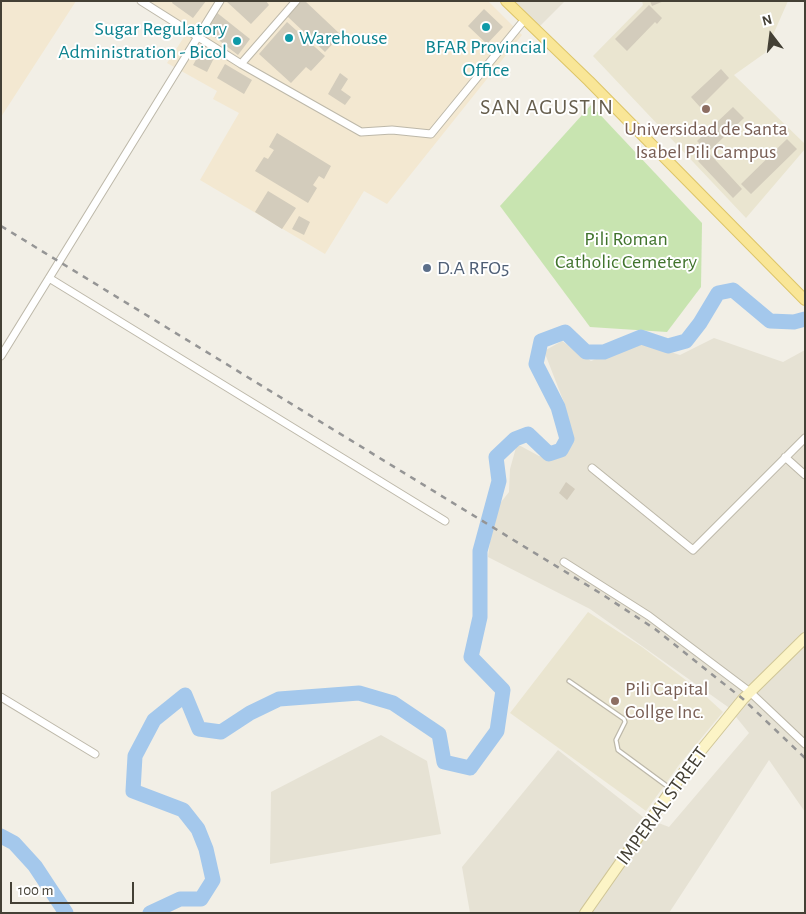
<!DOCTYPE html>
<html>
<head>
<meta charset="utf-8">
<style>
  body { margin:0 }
  #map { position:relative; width:806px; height:914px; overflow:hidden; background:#f2efe6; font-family:"Alegreya Sans",sans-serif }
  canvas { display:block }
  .frame { position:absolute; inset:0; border:2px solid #444035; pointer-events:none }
  .north { position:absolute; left:746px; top:10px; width:50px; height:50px; -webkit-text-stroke:4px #fff; paint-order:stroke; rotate:345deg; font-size:14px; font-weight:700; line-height:20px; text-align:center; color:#444035 }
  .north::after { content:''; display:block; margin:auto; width:18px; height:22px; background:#444035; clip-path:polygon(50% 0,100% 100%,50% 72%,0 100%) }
  .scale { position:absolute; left:10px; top:882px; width:124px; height:22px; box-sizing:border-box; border:2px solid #444035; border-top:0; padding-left:6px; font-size:15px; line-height:18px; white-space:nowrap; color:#444035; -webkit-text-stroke:4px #fff; paint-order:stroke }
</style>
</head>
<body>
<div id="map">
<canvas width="806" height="914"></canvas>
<div class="frame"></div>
<div class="north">N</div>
<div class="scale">100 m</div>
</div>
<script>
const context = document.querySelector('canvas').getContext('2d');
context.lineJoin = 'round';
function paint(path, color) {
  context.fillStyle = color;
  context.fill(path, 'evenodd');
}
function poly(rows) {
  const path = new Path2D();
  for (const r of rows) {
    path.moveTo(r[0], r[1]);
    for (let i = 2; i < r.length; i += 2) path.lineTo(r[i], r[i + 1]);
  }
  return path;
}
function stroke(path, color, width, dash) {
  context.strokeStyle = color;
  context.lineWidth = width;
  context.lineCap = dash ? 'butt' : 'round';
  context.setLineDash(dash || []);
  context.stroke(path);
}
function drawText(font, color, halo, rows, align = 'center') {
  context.font = font + ' "Alegreya Sans",sans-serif';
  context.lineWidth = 4;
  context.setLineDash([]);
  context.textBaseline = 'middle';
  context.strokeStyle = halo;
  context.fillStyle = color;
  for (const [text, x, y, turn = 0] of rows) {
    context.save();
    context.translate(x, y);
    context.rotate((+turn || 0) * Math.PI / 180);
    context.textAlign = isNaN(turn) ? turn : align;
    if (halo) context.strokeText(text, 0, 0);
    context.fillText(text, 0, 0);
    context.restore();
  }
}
paint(poly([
  [512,1,565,1,538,28],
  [714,338,783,362,805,350,805,812,769,760,669,913,470,913,462,867,558,750,643,817,669,827,749,733,728,707,590,609,488,557,494,511,509,492,510,469,517,444,539,456,560,458,571,446,565,405,544,351,562,341,591,361,639,342,680,355],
  [381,735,427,761,441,834,270,864,271,792]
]), '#e6e2d4');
paint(poly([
  [1,1,76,1,1,117],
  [135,1,488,1,522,35,387,204,364,191,325,254,200,180,239,113,213,99,217,91,167,63,186,34]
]), '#f3e8d1');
paint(poly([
  [642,1,788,1,765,53,734,75,805,144,805,149,746,218,593,56,643,5],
  [588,612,642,647,699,690,723,712,679,765,646,811,510,713]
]), '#eae5d0');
paint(poly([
  [591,105,702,223,701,287,667,332,590,327,500,206]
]), '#c8e4b0');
stroke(poly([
  [1,836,14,843,35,866,66,913],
  [150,913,180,899,201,899,213,880,206,849,198,829,183,810,133,791,135,756,154,720,185,695,199,729,221,732,250,713,279,699,359,693,393,703,439,734,444,762,470,768,497,731,503,690,471,657,480,617,480,551,499,481,496,457,515,439,528,434,549,454,561,450,567,439,558,407,536,364,541,341,565,332,586,352,604,352,641,337,668,346,686,341,700,323,718,293,733,290,770,321,794,322,805,319]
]), '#a4c8ec', 15);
paint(poly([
  [173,1,206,1,193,18,172,3],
  [226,1,266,1,269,5,251,24],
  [301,1,305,1,341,35,325,52,287,16],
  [650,1,664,1,652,6],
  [649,5,662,18,657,24,655,22,627,51,615,39],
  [484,9,503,27,487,44,468,26],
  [216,12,250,39,238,55,203,28],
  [287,22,325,56,311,71,306,67,291,83,259,54],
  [201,51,214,58,207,72,193,65],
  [225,64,252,80,244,94,217,78],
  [721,69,729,78,700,107,691,97],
  [340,73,348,79,341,90,351,97,345,105,328,94],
  [733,107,744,118,708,152,697,141],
  [277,133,331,166,324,179,319,176,313,185,317,188,308,203,255,171,264,157,268,159,274,150,269,147],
  [787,139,797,149,751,194,741,184],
  [708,152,742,189,733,198,698,161],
  [268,191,296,208,282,229,255,212],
  [299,216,310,222,304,235,292,229],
  [566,482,575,489,567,500,559,493]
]), '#d3ccbc');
const service = poly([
  [569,681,624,719,625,722,616,740,618,750,671,789]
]);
const minor = poly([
  [141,1,241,64,361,132,392,130,431,134,525,19],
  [241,64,296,1],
  [49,278,445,521],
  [1,356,220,1],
  [785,457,805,475],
  [592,468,693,550,805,438],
  [564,562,649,616,750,692,805,744],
  [1,697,95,754]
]);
const secondary = poly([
  [585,913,686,769,743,699,805,638]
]);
const primary = poly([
  [506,1,589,81,805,300]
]);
stroke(service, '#bdb8a9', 5.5);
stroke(minor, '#bdb8a9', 9);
stroke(secondary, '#d0c697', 12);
stroke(primary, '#ddc568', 12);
stroke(service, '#fff', 3);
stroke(minor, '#fff', 7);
stroke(secondary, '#fcf4c6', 10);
stroke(primary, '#f9e697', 10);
stroke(poly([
  [1,226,600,593,655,629,743,699,805,758]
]), '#959595', 2.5, [6, 6]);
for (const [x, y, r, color] of [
  [486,27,5,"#0f9aa8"],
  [289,38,5,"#0f9aa8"],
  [237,41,5,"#0f9aa8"],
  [706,109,5,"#8d6e63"],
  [427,268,5,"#5c6f8a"],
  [615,701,5,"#8d6e63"]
]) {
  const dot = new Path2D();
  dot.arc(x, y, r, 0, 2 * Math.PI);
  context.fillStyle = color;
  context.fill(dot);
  stroke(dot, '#fff', 2);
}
drawText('20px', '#0d838f', '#fff', [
  ["Sugar Regulatory",227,29],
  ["Administration - Bicol",227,52],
  ["Warehouse",299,38,"left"],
  ["BFAR Provincial",486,47,"center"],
  ["Office",486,70,"center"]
], 'right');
drawText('20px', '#785e54', '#fff', [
  ["Universidad de Santa",706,129],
  ["Isabel Pili Campus",706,152],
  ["Pili Capital",625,689,"left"],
  ["Collge Inc.",625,712,"left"]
]);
drawText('20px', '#40732c', '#fff', [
  ["Pili Roman",626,239],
  ["Catholic Cemetery",626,262]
]);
drawText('20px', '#4e5e75', '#fff', [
  ["D.A RFO5",437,268]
], 'left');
drawText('20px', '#444035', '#fff', [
  ["IMPERIAL STREET",662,806,-54]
]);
context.letterSpacing = '1px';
drawText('22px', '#665e4d', '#fff', [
  ["SAN AGUSTIN",547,107]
]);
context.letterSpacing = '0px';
</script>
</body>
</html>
